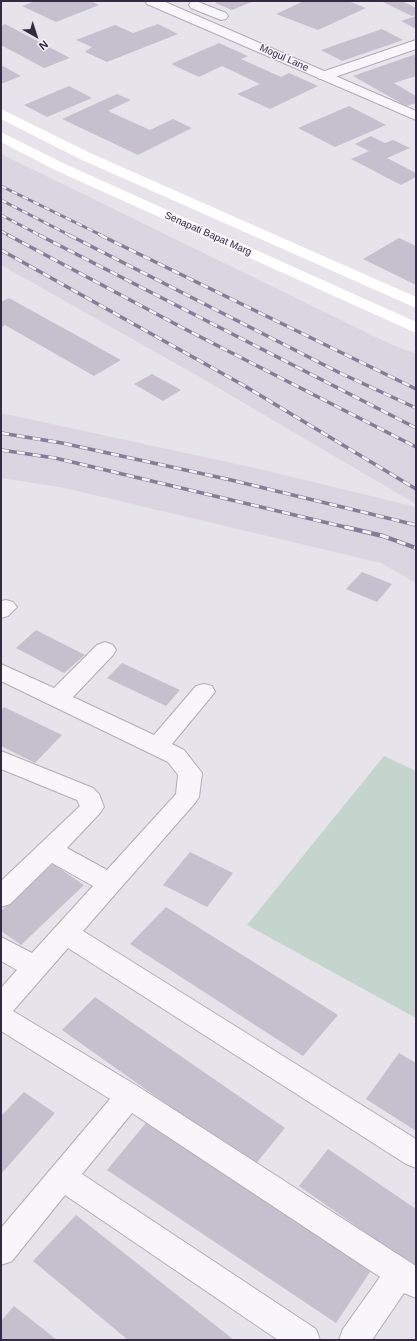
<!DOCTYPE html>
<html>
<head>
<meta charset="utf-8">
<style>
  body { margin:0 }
  #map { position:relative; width:417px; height:1341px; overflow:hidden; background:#e6e3eb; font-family:Helvetica,sans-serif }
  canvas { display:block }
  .frame { position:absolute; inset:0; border:2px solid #352a44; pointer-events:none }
  .north { position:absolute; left:16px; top:16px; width:40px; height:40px; -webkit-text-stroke:3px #f5f3f9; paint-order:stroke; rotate:141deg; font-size:11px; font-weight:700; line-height:16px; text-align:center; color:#352a44 }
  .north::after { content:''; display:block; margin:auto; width:14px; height:18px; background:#352a44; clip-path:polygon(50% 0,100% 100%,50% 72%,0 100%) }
</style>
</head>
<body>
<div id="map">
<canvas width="417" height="1341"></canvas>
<div class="frame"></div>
<div class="north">N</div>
</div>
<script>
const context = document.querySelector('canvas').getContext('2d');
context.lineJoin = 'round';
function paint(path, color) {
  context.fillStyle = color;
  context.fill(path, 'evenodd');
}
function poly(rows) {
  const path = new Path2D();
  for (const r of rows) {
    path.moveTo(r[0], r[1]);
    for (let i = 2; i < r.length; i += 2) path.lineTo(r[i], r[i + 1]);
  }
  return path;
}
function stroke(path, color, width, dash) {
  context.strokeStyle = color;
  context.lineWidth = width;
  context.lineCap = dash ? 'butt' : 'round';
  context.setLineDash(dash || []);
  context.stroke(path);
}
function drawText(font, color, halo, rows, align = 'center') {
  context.font = font + ' Helvetica,sans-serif';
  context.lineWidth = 3;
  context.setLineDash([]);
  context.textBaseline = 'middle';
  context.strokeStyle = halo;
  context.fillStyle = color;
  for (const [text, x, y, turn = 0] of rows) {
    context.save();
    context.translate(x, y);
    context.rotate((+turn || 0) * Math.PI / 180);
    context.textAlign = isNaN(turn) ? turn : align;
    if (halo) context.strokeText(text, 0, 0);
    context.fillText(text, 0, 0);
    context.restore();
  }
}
paint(poly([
  [1,154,390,344,416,354,416,504,198,376,1,265],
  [1,413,264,470,416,507,416,583,381,563,65,488,1,478]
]), '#dad5e0');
paint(poly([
  [384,756,416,771,416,1018,247,925]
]), '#c4d5cd');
paint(poly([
  [35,1,91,1,99,5,56,22,22,6],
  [219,1,254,1,232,10,215,3],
  [304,1,348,1,366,8,318,30,276,14],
  [381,1,402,1,416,8,416,15,412,16],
  [416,16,416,29,401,21],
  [5,24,70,58,44,68,1,45,1,26],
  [158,24,178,34,107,62,85,52,92,47,76,40,115,25,133,33],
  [382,29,403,40,342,61,321,50],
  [219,43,248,56,241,59,281,77,289,73,318,86,270,109,237,94,260,84,222,66,199,77,171,64],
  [416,54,416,76,394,83,416,96,416,103,406,106,353,76],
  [1,65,21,76,1,84],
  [69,86,92,98,47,117,24,105],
  [117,94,131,100,108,111,150,130,173,119,192,128,138,155,62,119],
  [349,106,386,125,335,147,298,128],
  [371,136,385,143,393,140,410,148,387,158,416,173,416,177,401,185,351,159,369,151,355,144],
  [399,238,416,246,416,285,363,259],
  [9,298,121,360,94,376,5,325,1,328,1,302],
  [152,374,181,390,163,401,134,384],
  [362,572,392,584,377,602,346,589],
  [36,630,85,655,64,673,16,648],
  [122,663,180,690,166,706,107,678],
  [4,707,62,735,35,763,1,746,1,710],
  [190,852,233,873,207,907,163,885],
  [53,864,84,885,21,945,1,931,1,911],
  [166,907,338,1015,303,1056,130,944],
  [95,997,285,1128,254,1166,62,1030],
  [399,1053,416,1063,416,1131,366,1099],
  [24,1092,55,1113,1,1174,1,1116],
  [146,1123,372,1269,336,1323,107,1170],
  [328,1149,416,1209,416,1268,299,1186],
  [76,1215,234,1340,128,1340,33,1261],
  [14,1306,57,1340,1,1340,1,1321]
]), '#c6c0ce');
const minor = poly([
  [196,1,226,13,228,16,226,19,221,20,191,8,189,5,191,2,196,1],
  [416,40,416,49,329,79,319,79,317,76,319,73,416,40],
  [6,600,13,602,17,607,8,616,1,618,1,601,6,600],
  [105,642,113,645,116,650,113,655,73,697,154,735,196,686,204,684,212,686,215,692,172,744,184,750,202,773,199,797,195,803,83,931,416,1139,416,1168,406,1164,68,948,13,1011,139,1087,416,1266,416,1298,404,1293,372,1340,339,1340,343,1329,380,1277,132,1113,82,1174,316,1329,320,1340,278,1340,65,1195,12,1261,1,1265,1,1228,110,1099,1,1031,1,988,17,970,1,961,1,937,32,953,93,886,52,863,10,904,1,907,1,881,80,806,77,800,1,769,1,751,93,788,99,794,104,807,100,813,67,848,107,870,176,794,178,775,168,762,1,681,1,664,54,688,97,645,105,642]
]);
const tertiary = poly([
  [145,1,163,1,416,111,416,120,147,4,145,1]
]);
stroke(minor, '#b1acb9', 2);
stroke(tertiary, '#b1acb9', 2);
paint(minor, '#f8f6fa');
paint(tertiary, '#f8f6fa');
paint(poly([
  [1,109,90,153,416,297,416,308,80,159,1,119,1,109],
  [1,132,65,164,416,322,416,333,55,170,1,142,1,132]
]), '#fff');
const railFar2 = poly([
  [1,186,103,236],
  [1,200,71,236],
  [1,215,41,236],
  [1,231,10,236]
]);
const railFar1 = poly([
  [8,235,181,327,416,447],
  [39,235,416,428],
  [69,235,340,373,416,408],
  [100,235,416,389],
  [1,250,243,385,416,489],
  [1,433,62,443,231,480,416,525],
  [1,450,55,458,349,528]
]);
const rail = poly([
  [345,527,383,536,416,548]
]);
stroke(railFar2, '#877c95', 3);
stroke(railFar1, '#877c95', 3.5);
stroke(rail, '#877c95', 4.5);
stroke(railFar2, '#f5f3f9', 2, [6]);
stroke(railFar1, '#f5f3f9', 2.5, [8]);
stroke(rail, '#f5f3f9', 3, [9]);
drawText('10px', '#352a44', '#f5f3f9', [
  ["Mogul Lane",284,58,24],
  ["Senapati Bapat Marg",208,234,24]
]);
</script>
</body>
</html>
